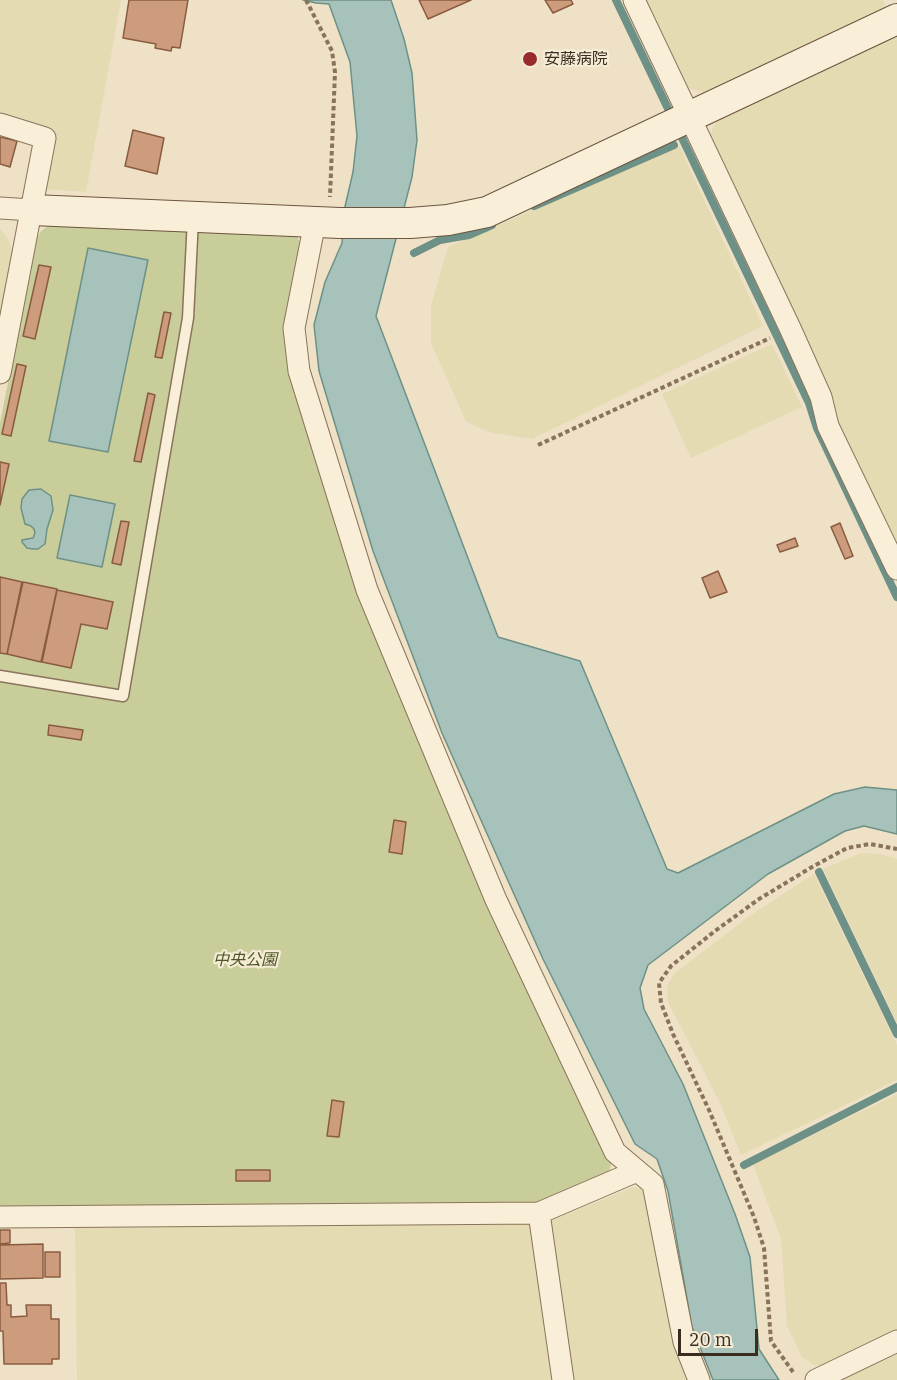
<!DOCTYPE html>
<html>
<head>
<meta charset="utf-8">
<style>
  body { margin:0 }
  #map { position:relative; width:897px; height:1380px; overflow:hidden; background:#eee1c6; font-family:"IBM Plex Serif",serif }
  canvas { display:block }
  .scale { position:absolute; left:678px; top:1329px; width:80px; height:27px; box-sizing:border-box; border:3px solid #3a2c1f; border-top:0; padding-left:8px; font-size:18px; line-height:21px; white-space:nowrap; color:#3a2c1f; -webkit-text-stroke:4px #f6ecd6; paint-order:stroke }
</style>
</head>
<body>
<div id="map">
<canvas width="897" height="1380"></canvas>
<div class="scale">20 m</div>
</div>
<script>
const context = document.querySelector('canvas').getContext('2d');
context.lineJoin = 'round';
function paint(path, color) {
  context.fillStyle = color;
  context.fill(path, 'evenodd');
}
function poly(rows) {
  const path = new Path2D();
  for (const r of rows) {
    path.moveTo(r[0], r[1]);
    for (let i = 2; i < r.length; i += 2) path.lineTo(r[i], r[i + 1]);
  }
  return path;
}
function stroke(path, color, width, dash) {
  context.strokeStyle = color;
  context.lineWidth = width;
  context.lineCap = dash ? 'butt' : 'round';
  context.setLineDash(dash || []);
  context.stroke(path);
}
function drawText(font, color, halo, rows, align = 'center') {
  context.font = font + ' "IBM Plex Serif","Noto Sans JP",serif';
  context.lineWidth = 4.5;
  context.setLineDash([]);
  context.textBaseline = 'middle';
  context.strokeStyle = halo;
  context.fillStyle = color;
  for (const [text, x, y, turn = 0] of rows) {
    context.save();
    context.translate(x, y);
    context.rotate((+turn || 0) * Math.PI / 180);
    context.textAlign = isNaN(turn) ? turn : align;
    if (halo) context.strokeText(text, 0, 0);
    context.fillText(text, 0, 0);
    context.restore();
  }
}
paint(poly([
  [0,0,121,0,86,192,44,189,53,135,0,118],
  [646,0,883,0,886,7,707,93,688,88],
  [897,37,897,547,836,418,829,386,708,137,717,121],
  [679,146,763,326,532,439,488,432,466,421,431,343,431,306,448,247],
  [0,228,9,241,12,251,0,316],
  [772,344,802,407,691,458,662,394],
  [862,853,880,854,897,859,897,1023,823,869],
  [814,874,897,1045,897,1080,741,1155,719,1101,668,1002,667,986,675,973,751,915],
  [897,1094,897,1332,826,1366,814,1365,802,1357,787,1326,781,1239,753,1164],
  [634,1187,642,1189,647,1196,690,1380,567,1380,548,1229,552,1220],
  [527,1223,538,1231,558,1380,77,1380,75,1228],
  [897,1347,897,1380,826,1380]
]), '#e4dbb3');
paint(poly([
  [50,225,297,236,301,245,287,331,357,592,612,1162,609,1172,538,1202,0,1208,0,423,36,240,41,231]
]), '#c8cd9a');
const water = poly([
  [303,0,391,0,404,39,412,73,417,140,412,177,376,316,498,637,580,661,667,869,678,873,834,794,865,787,897,790,897,834,864,826,845,831,768,874,648,965,640,988,644,1009,683,1084,735,1214,750,1257,759,1349,779,1380,713,1380,692,1327,668,1191,657,1159,635,1144,543,959,442,733,373,551,319,371,314,325,325,282,342,243,344,211,353,172,357,136,350,62,329,4,316,3,303,0],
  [88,248,148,260,108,452,49,441,88,248],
  [41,489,51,496,53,510,47,529,45,544,38,549,33,549,27,548,22,542,22,540,33,538,35,533,34,529,31,526,25,524,21,508,22,499,29,490,41,489],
  [70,495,115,504,102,567,57,558,70,495]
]);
paint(water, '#a7c2ba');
stroke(water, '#6e9187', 1.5);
stroke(poly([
  [616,0,809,403,817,428,897,597],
  [534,206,674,145],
  [414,253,440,240,469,235,492,225],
  [819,872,897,1034],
  [744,1165,897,1087]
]), '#6e9187', 8);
const building = poly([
  [129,0,188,0,180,48,172,47,171,51,155,48,156,44,123,38,129,0],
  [419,0,471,0,428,19,419,0],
  [545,0,571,0,573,4,553,13,545,0],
  [133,130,164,138,157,174,125,166,133,130],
  [0,137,17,141,10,167,0,164,0,137],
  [39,265,51,267,35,339,23,336,39,265],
  [164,312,171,313,162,358,155,357,164,312],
  [17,364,26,366,11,436,2,434,17,364],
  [148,393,155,395,141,462,134,461,148,393],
  [0,462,9,464,0,505,0,462],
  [121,521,129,522,121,565,112,563,121,521],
  [840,523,853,556,845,559,831,527,840,523],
  [795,538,798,546,780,552,777,545,795,538],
  [718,571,727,592,710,598,702,578,718,571],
  [0,577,22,582,7,654,0,653,0,577],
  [23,582,57,589,41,662,7,654,23,582],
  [57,590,113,602,107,629,81,624,71,668,42,662,57,590],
  [49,725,83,730,81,740,48,735,49,725],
  [394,820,406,822,402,854,389,852,394,820],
  [332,1100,344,1102,339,1137,327,1136,332,1100],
  [236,1170,270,1170,270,1181,236,1181,236,1170],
  [0,1230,10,1230,10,1243,0,1244,0,1230],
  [43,1244,43,1278,0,1279,0,1245,43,1244],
  [45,1252,60,1252,60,1277,45,1277,45,1252],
  [0,1283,6,1283,7,1305,11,1305,11,1317,27,1316,26,1305,51,1305,51,1319,59,1319,59,1359,52,1359,52,1364,4,1364,3,1331,0,1331,0,1283]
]);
paint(building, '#cc9c7c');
stroke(building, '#895c41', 1.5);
const lane = poly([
  [0,676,123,696,188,318,193,219]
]);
const street = poly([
  [634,0,790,328,821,397,828,426,897,569],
  [0,124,45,138,0,373],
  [0,208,32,210],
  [315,222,294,328,299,371,367,590,496,900,615,1152,653,1184,684,1342,699,1380],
  [539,1213,563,1380],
  [0,1217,539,1213,637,1171],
  [816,1380,897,1341]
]);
const secondary = poly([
  [32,210,340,223,410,223,448,220,487,212,897,19]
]);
stroke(lane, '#8a735b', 13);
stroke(street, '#8a735b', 23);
stroke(secondary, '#6c543f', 32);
stroke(poly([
  [306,0,332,51,335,72,330,197],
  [538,445,770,338],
  [793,1372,771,1341,764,1248,754,1217,709,1110,673,1034,661,1003,659,983,671,966,715,931,759,899,812,867,847,848,870,844,897,849]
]), '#8a735b', 4, [4.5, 3]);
stroke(lane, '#f9efd9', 10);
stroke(street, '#f9efd9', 21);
stroke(secondary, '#f9efd9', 30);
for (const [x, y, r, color] of [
  [530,59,8,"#992b2f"]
]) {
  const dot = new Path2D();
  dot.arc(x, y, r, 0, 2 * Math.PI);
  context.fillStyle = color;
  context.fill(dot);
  stroke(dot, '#f6ecd6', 2);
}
drawText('16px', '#3a2c1f', '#f6ecd6', [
  ["安藤病院",544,59]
], 'left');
drawText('italic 16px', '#4b5726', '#f6ecd6', [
  ["中央公園",245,960]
]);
</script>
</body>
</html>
